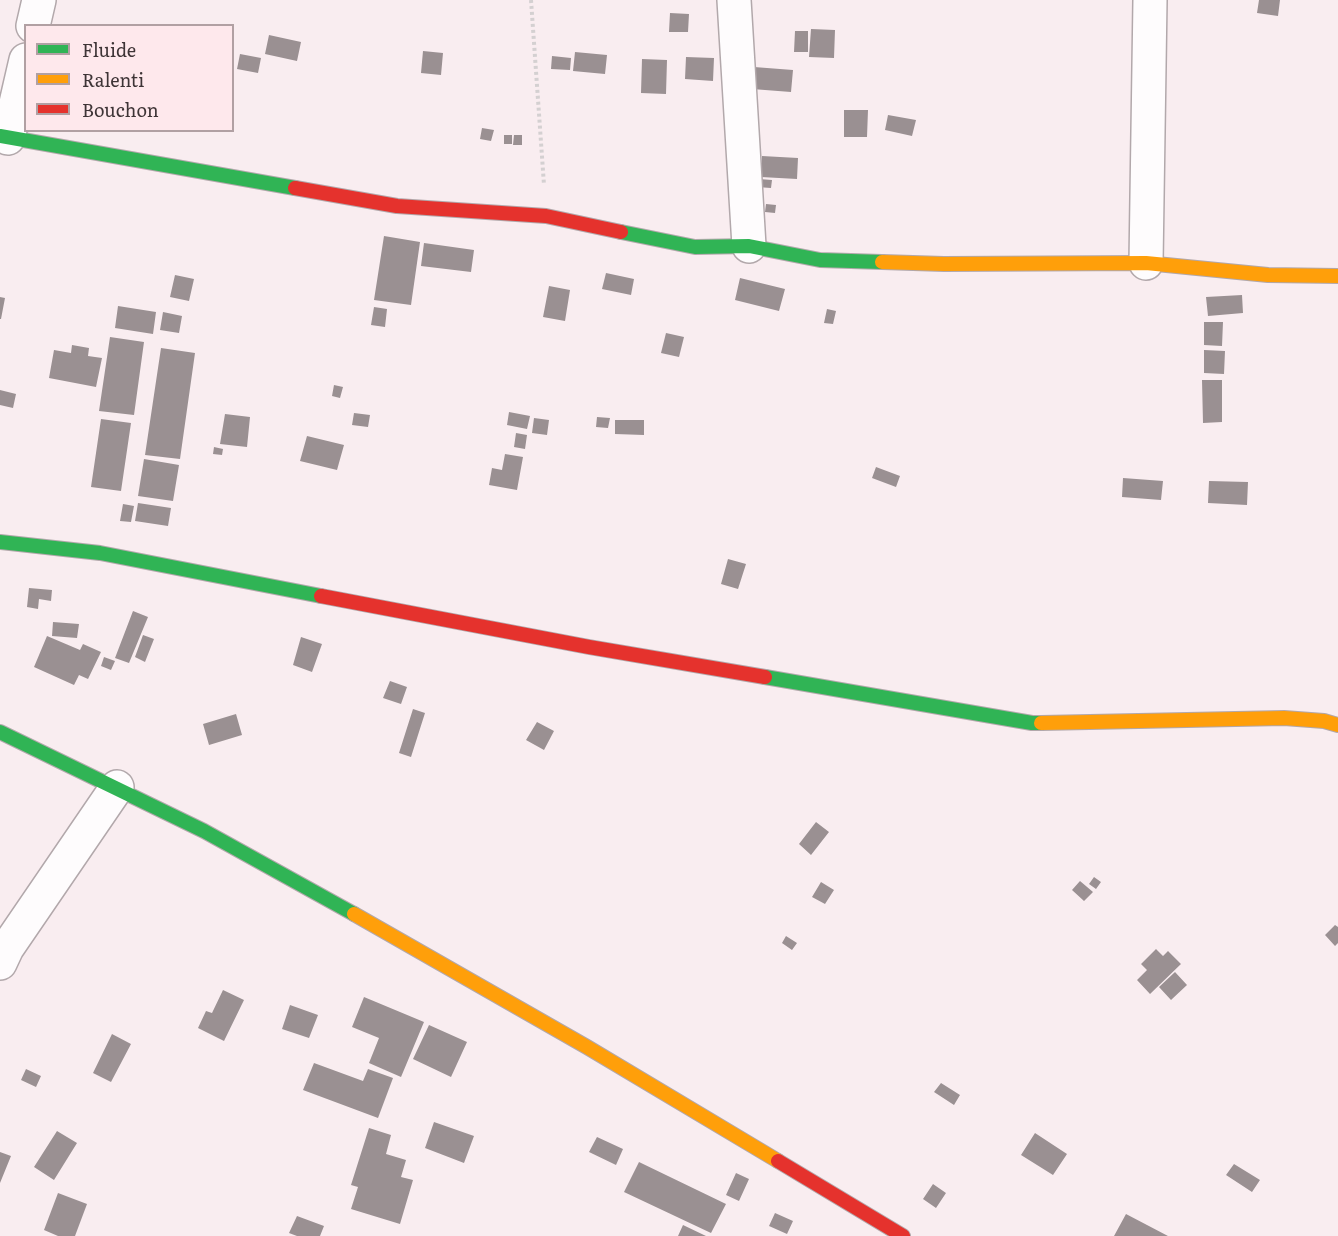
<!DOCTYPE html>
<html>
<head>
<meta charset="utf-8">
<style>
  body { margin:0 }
  #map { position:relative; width:1338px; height:1236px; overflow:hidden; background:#f9edf0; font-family:Literata,serif }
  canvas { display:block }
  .legend { position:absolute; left:24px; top:24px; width:210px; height:108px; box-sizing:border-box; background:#fee8ec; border:2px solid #b1a0a3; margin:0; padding:8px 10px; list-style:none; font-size:18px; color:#3e3436 }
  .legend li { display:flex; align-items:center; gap:12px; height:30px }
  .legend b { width:30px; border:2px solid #b1a0a3 }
</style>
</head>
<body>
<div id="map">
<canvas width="1338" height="1236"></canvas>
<ul class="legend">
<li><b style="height:8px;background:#30b455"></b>Fluide</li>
<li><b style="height:8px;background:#ff9f0a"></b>Ralenti</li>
<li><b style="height:8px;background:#e5322d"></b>Bouchon</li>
</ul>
</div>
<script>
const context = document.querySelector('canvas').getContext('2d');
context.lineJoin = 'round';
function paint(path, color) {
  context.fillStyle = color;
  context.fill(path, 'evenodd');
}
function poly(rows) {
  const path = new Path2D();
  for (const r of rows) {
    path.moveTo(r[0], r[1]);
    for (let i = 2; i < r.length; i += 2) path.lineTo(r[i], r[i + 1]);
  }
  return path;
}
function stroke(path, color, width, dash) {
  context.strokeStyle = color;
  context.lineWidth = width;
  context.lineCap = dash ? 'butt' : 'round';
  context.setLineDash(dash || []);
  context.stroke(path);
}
paint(poly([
  [1259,0,1280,0,1278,16,1257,13],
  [670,13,689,14,688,32,669,32],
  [811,29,835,30,834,58,809,57],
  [795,31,808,31,808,52,794,52],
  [269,35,301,42,297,61,265,54],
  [423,51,443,53,441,75,421,73],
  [575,52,607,55,605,74,573,71],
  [240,54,261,58,258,73,237,69],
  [552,56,571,58,570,70,551,69],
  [686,57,714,58,713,81,685,79],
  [642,59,667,60,666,94,641,93],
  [754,67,793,70,791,92,752,89],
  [844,110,868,110,867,137,844,137],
  [888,115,916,120,912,136,885,130],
  [482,128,494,130,491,141,480,139],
  [504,135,512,135,512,144,504,144],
  [514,135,522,135,522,145,513,145],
  [762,156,798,158,797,179,761,177],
  [759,179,772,180,771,188,757,187],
  [766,204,776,205,775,213,765,212],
  [384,236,420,242,411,305,374,300],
  [424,243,474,250,471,272,421,266],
  [606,273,634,279,631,295,602,289],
  [175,275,194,279,189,301,170,297],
  [740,278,785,289,779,311,735,300],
  [549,286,570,290,565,321,543,317],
  [1242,295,1243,313,1208,316,1206,297],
  [0,297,5,298,1,319,0,319],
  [118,306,156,312,153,334,115,328],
  [374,307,387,309,385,327,371,325],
  [827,309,836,311,833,324,824,323],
  [163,312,182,316,179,333,160,330],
  [1204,322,1223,322,1222,346,1204,345],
  [666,333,684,337,679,357,661,353],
  [110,337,144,342,134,415,99,411],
  [72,345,89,348,88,356,102,358,96,387,49,378,54,350,71,353],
  [161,348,195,353,180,459,145,455],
  [1204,350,1225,351,1224,374,1204,373],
  [1202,380,1222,380,1222,422,1203,423],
  [334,385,343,387,340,398,332,396],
  [0,390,16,394,13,408,0,405],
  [509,412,530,416,527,429,507,425],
  [354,413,370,415,368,427,352,425],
  [225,414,250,417,247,447,220,444],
  [597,417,610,418,608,428,596,427],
  [534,418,549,420,547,435,532,433],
  [101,419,131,423,121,491,91,487],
  [615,420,644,420,644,435,615,434],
  [516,433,527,435,525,449,514,447],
  [307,436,344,445,337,470,300,461],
  [214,447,223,449,222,455,213,454],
  [505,454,523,457,517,490,489,485,492,468,502,470],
  [144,459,179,465,173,501,138,496],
  [876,467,900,476,896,487,872,478],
  [1123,478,1163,481,1161,500,1122,497],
  [1209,481,1248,482,1247,505,1208,503],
  [138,503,171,508,168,526,135,521],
  [123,504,134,506,131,522,120,521],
  [728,559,746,564,738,589,721,584],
  [29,588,52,590,51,601,39,599,38,609,27,607],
  [133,611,148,617,129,663,115,658],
  [53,622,79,624,77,638,52,636],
  [143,635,154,639,145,662,135,657],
  [47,636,80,650,83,644,101,652,88,679,79,675,74,685,34,667],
  [301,637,322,644,312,672,293,665],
  [104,657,115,661,111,670,101,666],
  [390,681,407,687,401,704,383,698],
  [413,709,425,713,411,757,399,753],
  [236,714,242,735,209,745,203,724],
  [537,722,554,731,544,750,526,740],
  [816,822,829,832,811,855,799,844],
  [1094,877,1101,882,1096,889,1089,884],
  [1080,881,1093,892,1084,901,1072,890],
  [821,882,834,890,825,904,812,897],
  [1335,925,1338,927,1338,943,1335,946,1325,935],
  [786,936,797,943,792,950,782,943],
  [1156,949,1163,956,1168,951,1181,964,1150,994,1137,980,1147,970,1141,964],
  [1175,972,1187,985,1171,1000,1159,987],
  [223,990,244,1000,224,1041,198,1028,206,1011,212,1013],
  [364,997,424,1022,401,1077,369,1063,379,1038,352,1027],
  [290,1005,318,1015,309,1038,282,1029],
  [429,1025,467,1042,451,1077,413,1059],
  [112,1034,131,1044,111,1082,93,1073],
  [314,1063,363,1081,368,1069,393,1078,378,1118,303,1090],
  [26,1069,41,1076,36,1087,21,1080],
  [941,1083,960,1095,954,1105,934,1092],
  [434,1122,474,1136,464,1163,425,1148],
  [369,1128,391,1135,386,1154,406,1160,401,1177,413,1180,400,1224,351,1209,358,1187,351,1185],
  [57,1131,77,1143,54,1180,34,1167],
  [1035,1133,1067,1154,1053,1175,1021,1155],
  [597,1137,623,1149,616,1165,589,1152],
  [0,1152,11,1156,0,1183],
  [639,1162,726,1204,711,1233,624,1192],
  [1234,1164,1260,1180,1252,1192,1226,1175],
  [736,1173,749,1179,739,1201,726,1195],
  [933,1184,946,1193,936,1208,923,1199],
  [58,1193,87,1204,75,1236,58,1236,44,1230],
  [775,1213,793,1221,787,1234,769,1226],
  [1126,1214,1168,1236,1114,1236],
  [297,1216,324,1226,320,1236,297,1236,289,1233],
  [683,1225,706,1236,678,1236]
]), '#9a9092');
const street = poly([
  [734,0,749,246],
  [33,26,39,0],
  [8,138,26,60],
  [1146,263,1150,0],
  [0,963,7,948,117,787]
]);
const fast = poly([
  [0,136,295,188],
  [621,232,695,247,749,246,820,260,882,262],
  [0,542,100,553,321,596],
  [765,677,1032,723,1041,723],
  [0,732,204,831,354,914]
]);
const slow = poly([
  [882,262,944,264,1146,263,1268,275,1338,276],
  [1041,723,1284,718,1324,721,1338,725],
  [354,914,587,1047,778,1161]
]);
const jam = poly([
  [295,188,397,206,546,216,621,232],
  [321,596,589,647,765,677],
  [778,1161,903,1236]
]);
stroke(street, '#b2a8ab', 36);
stroke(fast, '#b2a8ab', 16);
stroke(slow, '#b2a8ab', 16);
stroke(jam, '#b2a8ab', 16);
stroke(poly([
  [531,0,544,185]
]), '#d4d0d1', 4, [3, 3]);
stroke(street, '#fefcfd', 33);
stroke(fast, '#30b455', 14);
stroke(slow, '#ff9f0a', 14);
stroke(jam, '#e5322d', 14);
</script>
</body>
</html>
